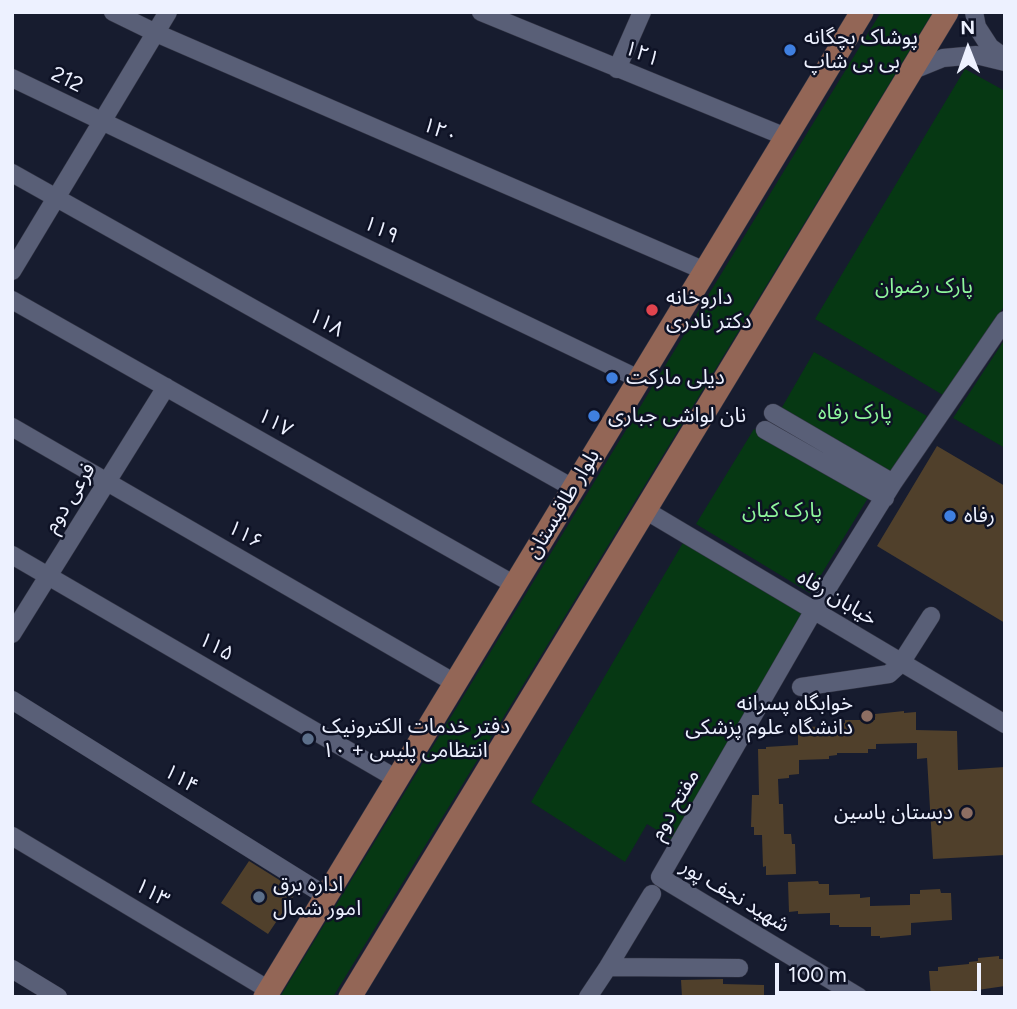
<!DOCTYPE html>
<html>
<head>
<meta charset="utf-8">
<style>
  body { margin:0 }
  #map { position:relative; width:1017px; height:1009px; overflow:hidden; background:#171c2f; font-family:Figtree,sans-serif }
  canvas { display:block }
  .frame { position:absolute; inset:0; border:14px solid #edf1ff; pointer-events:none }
  .north { position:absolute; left:933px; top:14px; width:70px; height:70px; -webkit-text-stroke:5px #0e1225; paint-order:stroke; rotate:359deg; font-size:19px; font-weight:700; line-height:28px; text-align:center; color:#edf1ff }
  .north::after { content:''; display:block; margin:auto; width:24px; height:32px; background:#edf1ff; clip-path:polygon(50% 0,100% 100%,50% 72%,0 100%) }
  .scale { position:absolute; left:775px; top:963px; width:206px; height:32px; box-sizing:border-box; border:4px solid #edf1ff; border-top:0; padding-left:9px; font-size:21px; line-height:24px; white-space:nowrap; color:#edf1ff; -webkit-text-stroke:5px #0e1225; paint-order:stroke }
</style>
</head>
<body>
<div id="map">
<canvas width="1017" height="1009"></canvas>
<div class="frame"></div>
<div class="north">N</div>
<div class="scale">100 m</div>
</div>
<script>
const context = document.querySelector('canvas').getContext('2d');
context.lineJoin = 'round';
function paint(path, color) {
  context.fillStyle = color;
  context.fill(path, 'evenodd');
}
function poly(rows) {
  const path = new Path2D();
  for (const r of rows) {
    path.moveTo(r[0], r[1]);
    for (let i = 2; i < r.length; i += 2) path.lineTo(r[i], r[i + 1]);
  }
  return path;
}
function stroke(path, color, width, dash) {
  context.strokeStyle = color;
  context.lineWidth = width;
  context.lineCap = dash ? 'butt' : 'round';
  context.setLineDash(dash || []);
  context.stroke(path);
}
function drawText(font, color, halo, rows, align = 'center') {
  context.font = font + ' Figtree,"Noto Sans Arabic",sans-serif';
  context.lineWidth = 5;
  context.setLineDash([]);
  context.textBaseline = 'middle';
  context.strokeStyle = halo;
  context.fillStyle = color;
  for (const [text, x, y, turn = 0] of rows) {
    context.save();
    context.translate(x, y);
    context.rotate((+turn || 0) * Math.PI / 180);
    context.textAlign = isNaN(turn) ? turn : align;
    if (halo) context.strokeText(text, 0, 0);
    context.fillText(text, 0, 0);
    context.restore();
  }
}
paint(poly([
  [881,12,933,12,333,997,280,997],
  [965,69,1005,91,1005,305,943,395,815,319],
  [1005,339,1005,448,953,418],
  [814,352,927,416,892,473,781,409],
  [754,429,868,498,810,593,696,524],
  [684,541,802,613,673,840,647,824,625,862,531,802]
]), '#063813');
paint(poly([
  [937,446,1005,486,1005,623,877,546],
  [904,711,904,713,916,712,916,730,957,731,958,770,1005,767,1005,855,933,859,927,758,917,759,917,743,876,744,876,749,868,749,868,753,837,753,837,755,829,756,829,759,799,760,799,774,789,775,789,778,778,779,779,804,783,804,784,834,791,834,792,844,795,844,796,874,766,875,766,866,763,867,762,835,754,835,754,827,751,827,752,795,759,795,758,749,766,749,766,747,798,745,798,730,806,730,806,727,836,726,836,723,845,723,845,720,875,720,875,714],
  [249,861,297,891,268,934,221,903],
  [818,881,819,884,829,884,829,895,860,894,860,898,870,897,870,906,910,905,910,894,920,894,920,890,940,889,941,893,951,893,952,920,911,923,911,935,880,938,880,936,871,936,871,927,839,927,839,925,830,925,830,913,798,914,798,911,789,912,788,882],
  [999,956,999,959,1005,959,1005,986,971,991,972,995,961,997,931,997,929,971,938,971,938,967,969,964,969,962,978,961,978,958],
  [723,979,723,984,764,985,764,997,682,997,681,980]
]), '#50402b');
const minor = poly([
  [113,12,156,33,705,271],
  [481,12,786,137],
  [974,12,977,27,990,47,1005,58],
  [617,69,642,12],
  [911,71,943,58,976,55,1005,62],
  [12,78,639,379],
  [12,173,573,488],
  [12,271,168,12],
  [12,300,515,585],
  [773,413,893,483],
  [12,427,455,683],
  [765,430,885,498],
  [645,510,1005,724],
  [12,555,397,779],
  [12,634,166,387],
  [801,687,889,674,901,663,931,616],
  [12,700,326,896],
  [12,836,269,990],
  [608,967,652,894],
  [12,969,58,997],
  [588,997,608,967,739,968],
  [859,997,660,877,814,610,893,483,1005,320]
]);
const major = poly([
  [265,997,862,12],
  [350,997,947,12]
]);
stroke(minor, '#333545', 19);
stroke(major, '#333545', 24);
stroke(minor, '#595f77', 18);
stroke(major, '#936656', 23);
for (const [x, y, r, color] of [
  [790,50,7,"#3f7fe0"],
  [652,310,7,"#e0444e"],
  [612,378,7,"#3f7fe0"],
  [594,416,7,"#3f7fe0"],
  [950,516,7,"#3f7fe0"],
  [867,716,7,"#8d6e63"],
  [308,739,7,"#5c6f8a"],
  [967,813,7,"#8d6e63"],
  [259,897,7,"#5c6f8a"]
]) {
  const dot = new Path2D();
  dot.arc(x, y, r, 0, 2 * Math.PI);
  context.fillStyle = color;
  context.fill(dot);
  stroke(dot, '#0e1225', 2.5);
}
drawText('21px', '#edf1ff', '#0e1225', [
  ["پوشاک بچگانه",804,38],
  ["بی بی شاپ",804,62],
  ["داروخانه",666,298],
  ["دکتر نادری",666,322],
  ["دیلی مارکت",626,378],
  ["نان لواشی جباری",608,416],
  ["رفاه",964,516],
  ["خوابگاه پسرانه",853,704,"right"],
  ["دانشگاه علوم پزشکی",853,728,"right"],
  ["دفتر خدمات الکترونیک",322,727],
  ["انتظامی پلیس + ۱۰",322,751],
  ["دبستان یاسین",953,813,"right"],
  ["اداره برق",273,885],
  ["امور شمال",273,909]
], 'left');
drawText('21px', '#edf1ff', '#0e1225', [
  ["۱۲۱",642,54,22],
  ["212",67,80,26],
  ["۱۲۰",440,131,23],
  ["۱۱۹",381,230,26],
  ["۱۱۸",326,323,29],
  ["۱۱۷",275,423,30],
  ["فرعی دوم",70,498,-58],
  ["بلوار طاقبستان",563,504,-59],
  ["۱۱۶",245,535,30],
  ["خیابان رفاه",837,598,31],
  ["۱۱۵",216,647,30],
  ["۱۱۴",181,779,32],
  ["مفتح دوم",675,805,-60],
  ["۱۱۳",152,893,31],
  ["شهید نجف پور",735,896,31]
]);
drawText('21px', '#8ef79c', '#0e1225', [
  ["پارک رضوان",924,287],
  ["پارک رفاه",855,413],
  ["پارک کیان",782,511]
]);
</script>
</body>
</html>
